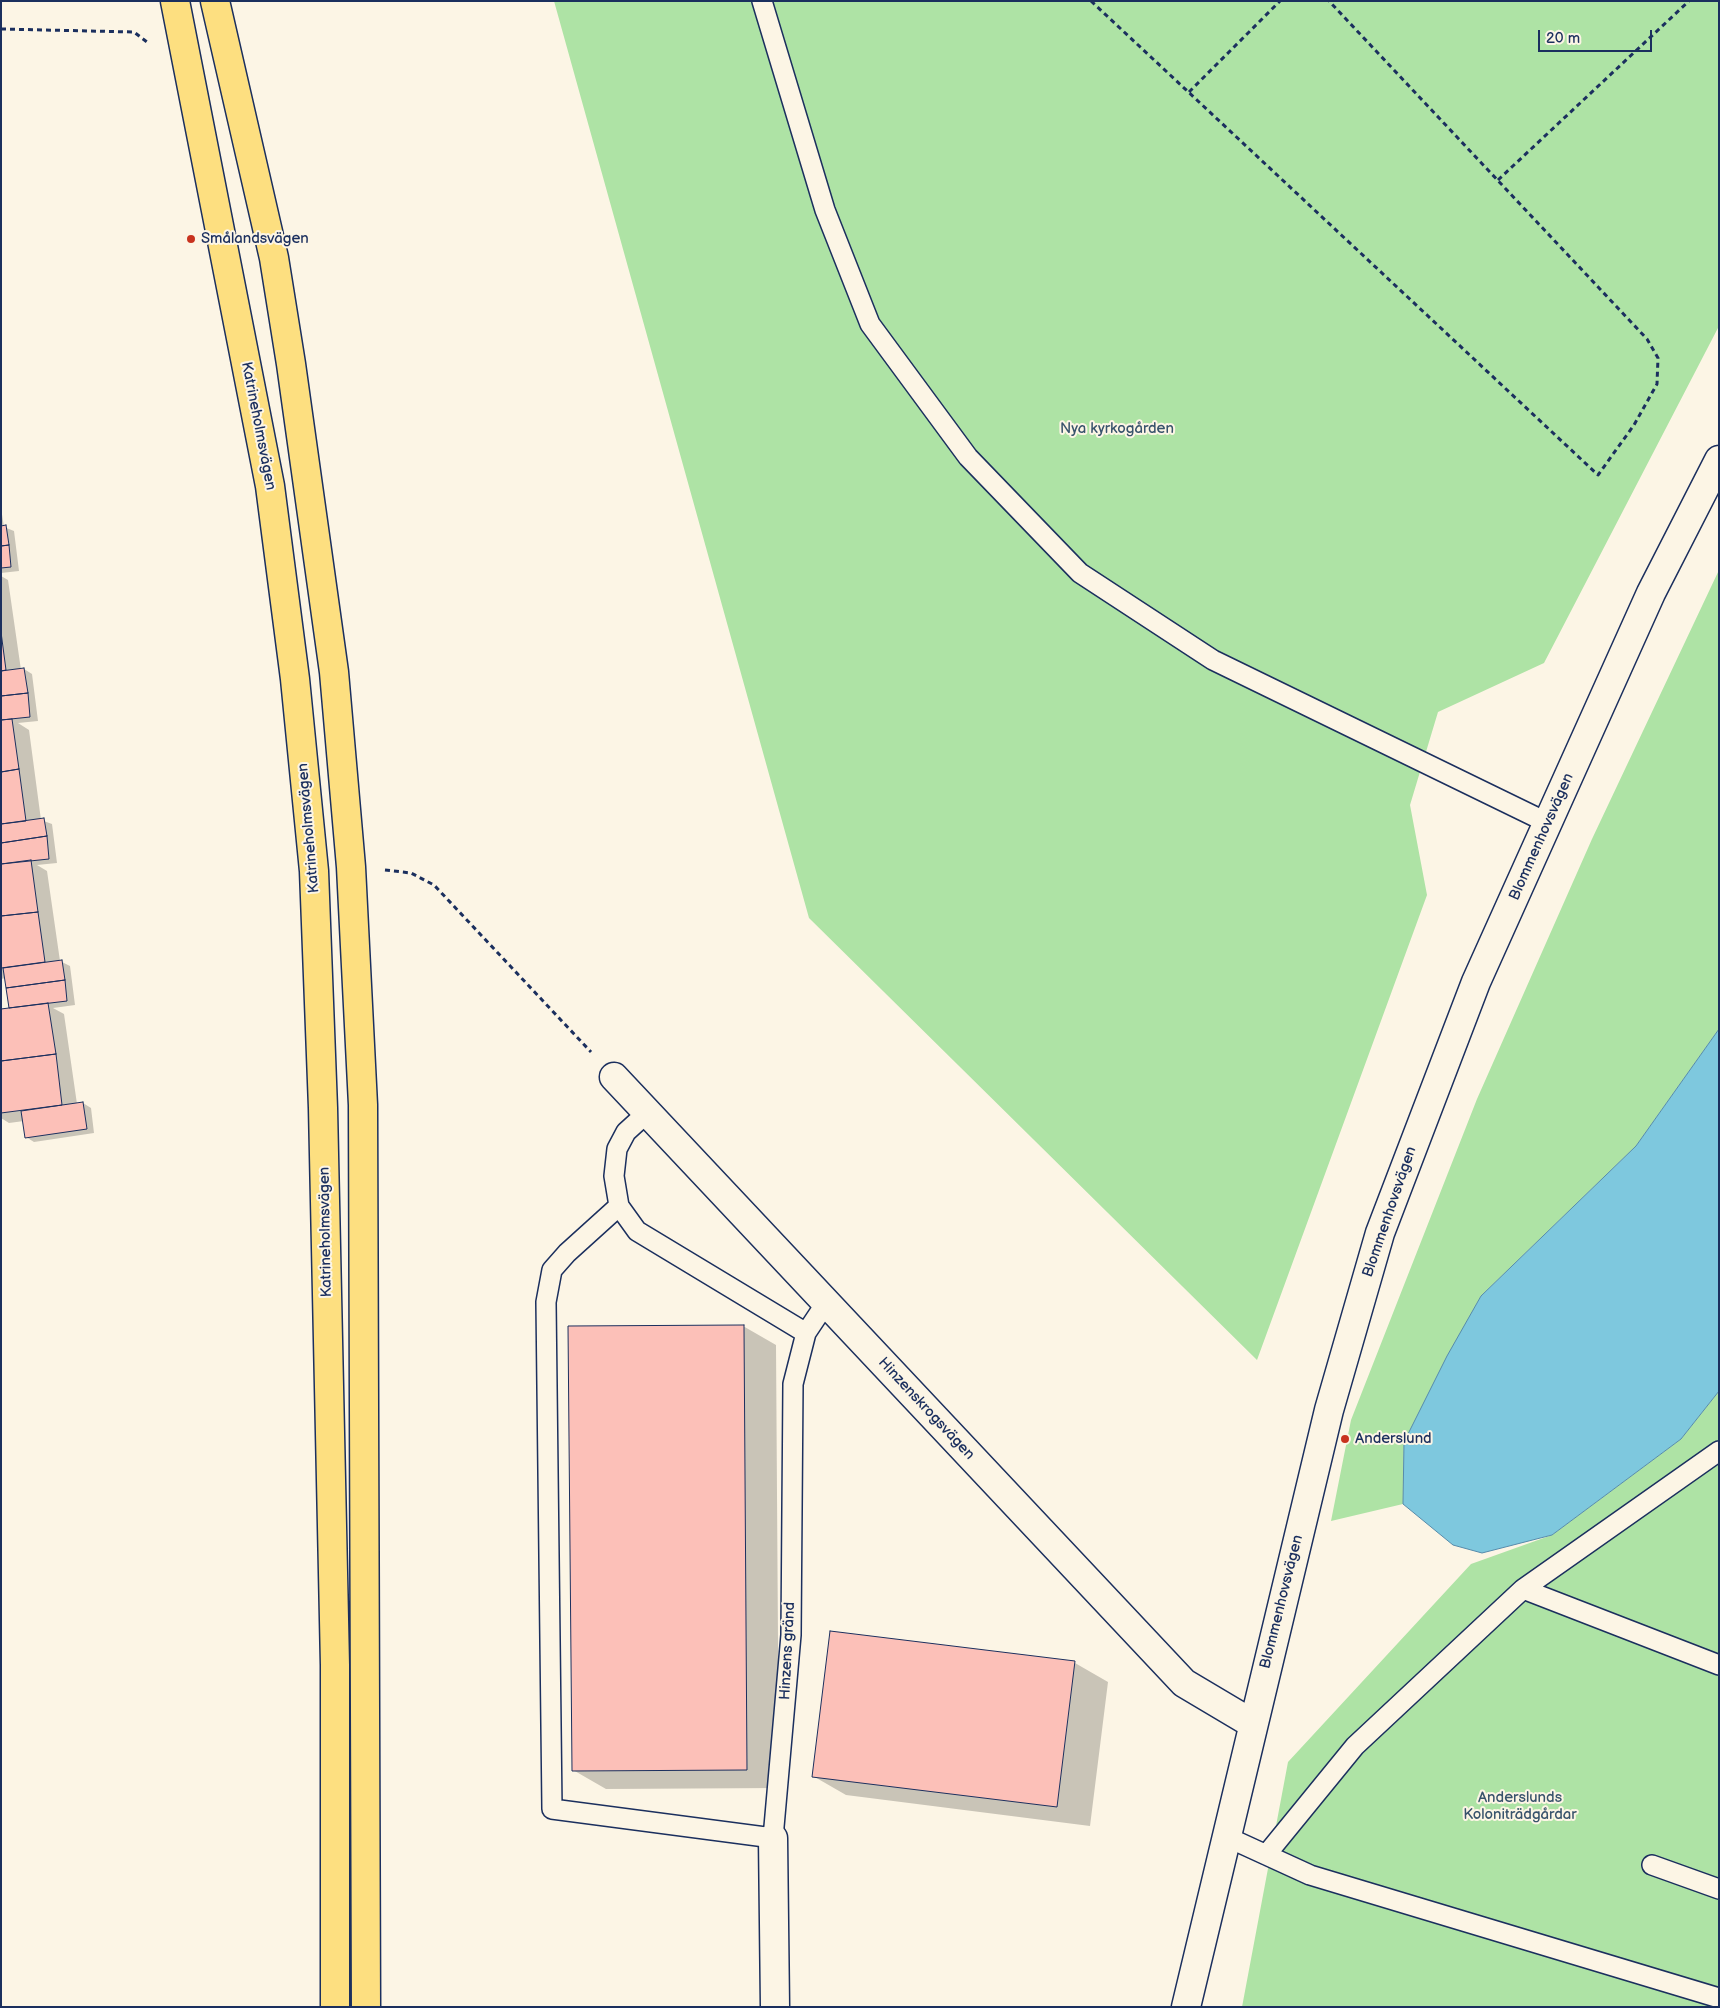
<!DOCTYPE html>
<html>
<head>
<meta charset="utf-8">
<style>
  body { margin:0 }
  #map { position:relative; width:1720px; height:2008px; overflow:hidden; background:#fcf5e5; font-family:"Balsamiq Sans",sans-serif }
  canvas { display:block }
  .frame { position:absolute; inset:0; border:2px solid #1b2f5e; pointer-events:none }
  .scale { position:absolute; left:1538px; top:30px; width:114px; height:22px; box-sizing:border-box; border:2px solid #1b2f5e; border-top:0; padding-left:6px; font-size:15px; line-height:18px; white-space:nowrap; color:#1b2f5e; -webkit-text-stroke:4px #fcf5e5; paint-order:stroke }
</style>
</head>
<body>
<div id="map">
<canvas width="1720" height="2008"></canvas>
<div class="frame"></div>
<div class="scale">20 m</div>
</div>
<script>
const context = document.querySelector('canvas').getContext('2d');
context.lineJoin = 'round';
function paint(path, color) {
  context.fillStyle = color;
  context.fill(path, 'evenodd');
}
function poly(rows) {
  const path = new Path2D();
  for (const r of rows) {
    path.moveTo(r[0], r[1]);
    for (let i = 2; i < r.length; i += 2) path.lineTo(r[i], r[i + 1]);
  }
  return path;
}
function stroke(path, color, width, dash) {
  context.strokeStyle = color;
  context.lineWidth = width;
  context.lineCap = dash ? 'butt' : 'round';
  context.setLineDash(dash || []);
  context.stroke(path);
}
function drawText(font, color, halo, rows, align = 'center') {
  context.font = font + ' "Balsamiq Sans",sans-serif';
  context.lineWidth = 4;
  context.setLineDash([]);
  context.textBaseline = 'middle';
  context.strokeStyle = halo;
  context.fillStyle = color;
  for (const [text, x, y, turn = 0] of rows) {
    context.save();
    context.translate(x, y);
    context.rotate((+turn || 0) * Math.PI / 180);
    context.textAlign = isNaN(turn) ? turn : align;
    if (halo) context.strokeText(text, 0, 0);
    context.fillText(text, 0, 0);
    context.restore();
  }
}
paint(poly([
  [554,1,1719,1,1719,326,1544,663,1438,712,1410,805,1427,895,1257,1360,809,918],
  [1719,570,1719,1029,1636,1146,1481,1296,1404,1442,1403,1504,1331,1521,1351,1420,1477,1099,1592,839],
  [1719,1391,1719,2007,1242,2007,1288,1762,1471,1564,1552,1535,1681,1439]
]), '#aee3a5');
const water = poly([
  [1719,1029,1719,1391,1681,1439,1552,1535,1482,1553,1453,1545,1403,1504,1404,1442,1447,1356,1481,1296,1636,1146,1719,1029]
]);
paint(water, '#7ec8de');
stroke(water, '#568bab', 1);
paint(poly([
  [1,508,4,527,14,531,19,571,1,573],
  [1,576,8,580,21,670,24,669,32,674,38,721,18,723,29,730,41,820,52,824,57,863,37,865,47,871,60,961,70,966,75,1005,53,1008,64,1014,77,1104,83,1103,91,1108,94,1133,34,1142,26,1137,24,1121,9,1123,1,1118,1,1011,10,1009,6,978,1,979],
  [743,1326,776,1345,779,1788,606,1789,573,1770],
  [831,1632,1075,1663,1108,1682,1090,1826,846,1795,813,1776]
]), '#0003');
const building = poly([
  [6,525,9,545,1,546,1,526,6,525],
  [9,545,11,567,1,568,1,546,9,545],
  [1,632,6,670,1,671,1,632],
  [24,668,28,693,1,696,1,671,24,668],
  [28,693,30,717,1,720,1,696,28,693],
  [12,719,19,769,1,772,1,720,12,719],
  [19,769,26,821,1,824,1,772,19,769],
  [44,818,47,836,1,843,1,824,44,818],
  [47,836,49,859,1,864,1,843,47,836],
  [31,860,38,912,1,916,1,864,31,860],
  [38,912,45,962,1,968,1,916,38,912],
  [62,960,65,980,6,988,3,968,62,960],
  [65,980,67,1001,9,1008,6,988,65,980],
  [48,1003,56,1054,1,1061,1,1009,48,1003],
  [56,1054,62,1105,1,1113,1,1061,56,1054],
  [83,1102,87,1129,25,1138,21,1111,83,1102],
  [744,1325,747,1770,572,1771,568,1326,744,1325],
  [830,1631,1075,1661,1057,1807,812,1777,830,1631]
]);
paint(building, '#fcc0b8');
stroke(building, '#1b2f5e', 1);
const service = poly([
  [762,1,825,210,870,324,968,457,1080,573,1213,660,1548,823],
  [648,1112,626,1132,617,1149,614,1176,619,1206,637,1231,806,1333],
  [619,1206,567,1253,552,1270,546,1302,552,1809,773,1838,791,1635,793,1384,806,1333,826,1303],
  [1523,1589,1719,1665],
  [1227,1837,1310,1875,1719,1998],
  [1266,1855,1355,1746,1523,1589,1719,1451],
  [1652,1865,1719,1889]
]);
const minor = poly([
  [614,1077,1184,1683,1253,1724],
  [773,1838,775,2007],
  [1186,2007,1329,1410,1380,1233,1476,982,1651,593,1719,460]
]);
const primary = poly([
  [175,1,270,486,295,679,314,871,323,1108,335,1665,335,2007],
  [215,1,274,258,291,364,334,672,351,867,363,1105,366,2007]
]);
stroke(service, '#1b2f5e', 22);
stroke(minor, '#1b2f5e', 31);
stroke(primary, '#1b2f5e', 31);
stroke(poly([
  [1091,1,1598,475,1634,425,1657,384,1658,358,1647,339,1329,1],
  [1,29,134,32,147,42],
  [1189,92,1280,1],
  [1498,180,1689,1],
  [385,870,411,873,434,885,591,1052]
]), '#1b2f5e', 3, [5, 4]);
stroke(service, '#fcf5e5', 19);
stroke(minor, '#fcf5e5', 28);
stroke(primary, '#fddf80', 28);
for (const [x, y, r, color] of [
  [191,239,5,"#c8321e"],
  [1345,1439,5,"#c8321e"]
]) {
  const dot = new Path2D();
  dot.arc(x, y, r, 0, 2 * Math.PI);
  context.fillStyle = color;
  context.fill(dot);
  stroke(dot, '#fcf5e5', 2);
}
drawText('15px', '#1b2f5e', '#fcf5e5', [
  ["Smålandsvägen",201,239],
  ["Anderslund",1355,1439]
], 'left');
drawText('15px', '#1b2f5e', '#fcf5e5', [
  ["Katrineholmsvägen",258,426,79],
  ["Katrineholmsvägen",309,828,-95],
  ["Blommenhovsvägen",1542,837,-66],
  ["Blommenhovsvägen",1390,1212,-71],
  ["Katrineholmsvägen",326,1232,-91],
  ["Hinzenskrogsvägen",926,1409,47],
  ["Blommenhovsvägen",1282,1602,-76],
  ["Hinzens gränd",788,1651,-87]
]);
drawText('15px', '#38536c', '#fcf5e5', [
  ["Nya kyrkogården",1117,429],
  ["Anderslunds",1520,1798],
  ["Koloniträdgårdar",1520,1815]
]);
</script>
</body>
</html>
